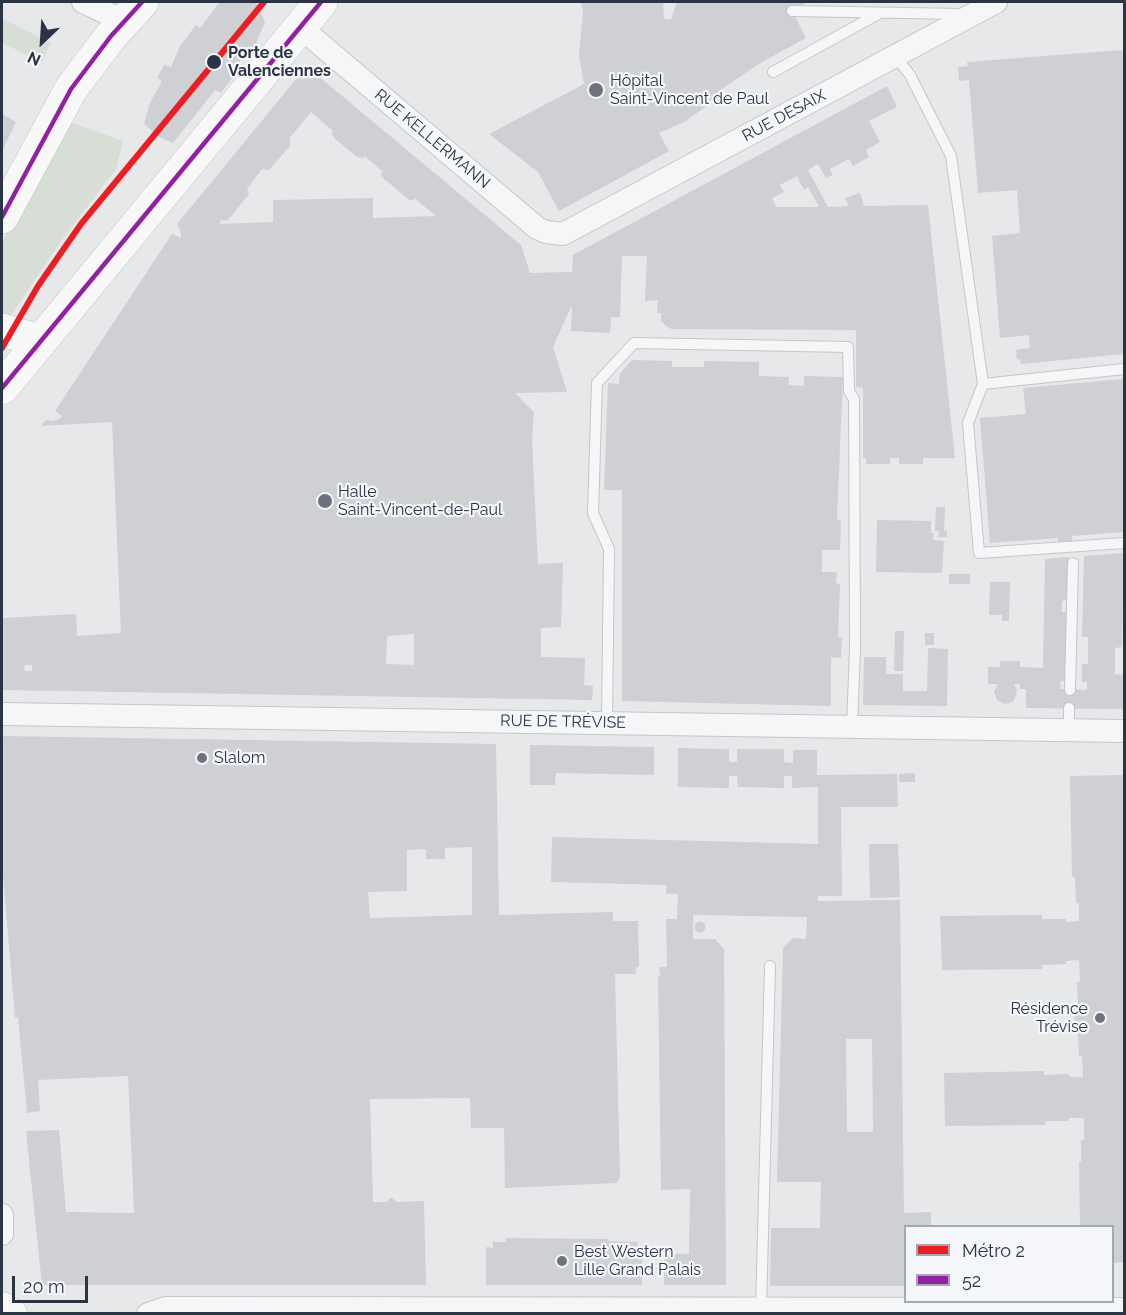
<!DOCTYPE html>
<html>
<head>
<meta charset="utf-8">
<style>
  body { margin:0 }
  #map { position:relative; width:1126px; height:1315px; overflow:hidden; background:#e6e8ea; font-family:Raleway,sans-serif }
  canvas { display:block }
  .frame { position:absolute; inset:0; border:3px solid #2b3445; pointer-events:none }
  .legend { position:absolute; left:904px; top:1225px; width:210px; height:78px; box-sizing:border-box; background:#f4f6f9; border:2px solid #a4a8b1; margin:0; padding:8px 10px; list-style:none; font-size:18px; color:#2b3445 }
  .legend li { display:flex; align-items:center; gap:12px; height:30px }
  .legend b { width:30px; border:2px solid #a4a8b1 }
  .north { position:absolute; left:12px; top:12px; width:60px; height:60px; -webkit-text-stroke:4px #f4f6f9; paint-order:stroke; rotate:205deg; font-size:16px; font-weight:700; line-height:24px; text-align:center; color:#2b3445 }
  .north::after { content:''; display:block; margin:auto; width:21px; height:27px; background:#2b3445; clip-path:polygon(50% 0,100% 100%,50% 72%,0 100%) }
  .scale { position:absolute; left:12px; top:1276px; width:76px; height:27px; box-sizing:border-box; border:3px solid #2b3445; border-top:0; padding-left:8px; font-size:18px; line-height:21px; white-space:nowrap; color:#2b3445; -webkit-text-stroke:4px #f4f6f9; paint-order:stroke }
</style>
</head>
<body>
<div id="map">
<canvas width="1126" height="1315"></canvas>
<div class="frame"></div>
<ul class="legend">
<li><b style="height:8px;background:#ed1d24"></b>Métro 2</li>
<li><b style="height:8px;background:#9320a3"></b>52</li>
</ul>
<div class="north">N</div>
<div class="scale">20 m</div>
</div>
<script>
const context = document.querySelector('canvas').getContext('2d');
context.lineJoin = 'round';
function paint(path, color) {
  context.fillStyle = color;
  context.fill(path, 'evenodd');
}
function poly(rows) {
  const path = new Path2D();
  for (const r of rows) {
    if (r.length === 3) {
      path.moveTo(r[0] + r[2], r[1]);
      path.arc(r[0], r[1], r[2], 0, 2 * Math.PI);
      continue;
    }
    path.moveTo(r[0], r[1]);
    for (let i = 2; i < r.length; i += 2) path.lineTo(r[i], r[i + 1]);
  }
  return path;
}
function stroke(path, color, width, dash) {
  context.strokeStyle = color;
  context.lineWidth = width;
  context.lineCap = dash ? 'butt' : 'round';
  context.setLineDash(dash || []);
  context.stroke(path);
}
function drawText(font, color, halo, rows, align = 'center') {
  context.font = font + ' Raleway,sans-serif';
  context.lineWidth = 4.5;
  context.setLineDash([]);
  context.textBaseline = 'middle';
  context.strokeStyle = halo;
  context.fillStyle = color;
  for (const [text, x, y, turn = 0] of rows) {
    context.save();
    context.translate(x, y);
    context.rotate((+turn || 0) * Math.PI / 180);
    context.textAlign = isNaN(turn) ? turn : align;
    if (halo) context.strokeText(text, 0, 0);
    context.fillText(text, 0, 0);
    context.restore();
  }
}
paint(poly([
  [3,19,51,43,42,62,2,43],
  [67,121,123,141,116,169,61,241,10,317,2,315,2,242]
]), '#d6ded6');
paint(poly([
  [220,2,256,2,265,22,249,60,242,57,233,77,221,93,215,90,173,143,159,137,144,124,150,103,162,81,157,78,164,65,171,67,180,46,196,25,200,28],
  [581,2,663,2,664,19,671,19,677,2,807,2,792,11,806,38,757,65,722,89,704,108,684,122,659,133,669,151,559,211,538,172,489,134,584,84,579,56,583,12],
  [1122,50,1123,54,1124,54,1124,354,1021,364,1020,359,1017,359,1016,350,1030,348,1029,335,1000,338,992,236,1020,233,1017,190,978,193,969,80,959,81,958,67,968,66,967,62],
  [311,70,521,245,530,273,572,272,573,255,887,86,897,107,869,121,880,142,866,150,869,157,853,166,849,159,830,169,833,175,826,178,818,164,808,170,828,207,849,206,845,198,860,193,864,206,928,205,955,458,923,458,923,464,899,464,899,458,890,458,890,464,866,464,866,458,863,458,863,388,856,387,856,330,671,329,665,325,661,320,661,313,657,313,658,300,645,301,647,256,622,256,620,317,611,317,610,333,571,331,572,305,553,347,567,392,515,393,534,412,532,440,538,564,563,563,561,627,541,628,541,657,585,658,584,685,593,686,592,700,2,690,2,618,76,614,77,636,121,633,112,422,41,426,46,420,53,421,61,418,62,416,55,411,172,234,181,238,181,233,177,224,302,72],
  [311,112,333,131,332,133,335,139,357,157,363,158,365,156,383,172,381,174,383,178,408,199,412,201,414,198,436,216,373,218,373,198,273,200,273,222,219,224,222,219,224,221,228,220,249,194,247,189,262,169,269,170,290,146,290,140,289,139],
  [797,176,804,190,808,187,819,207,776,207,772,198,784,192,780,185],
  [414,634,414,665,386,664,387,636],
  [25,665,32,665,32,671,24,671],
  [2,114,16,122,2,151],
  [632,360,672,361,672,367,704,367,704,361,759,362,759,376,789,377,789,385,804,386,804,376,843,377,837,518,841,522,840,550,822,550,822,572,837,572,836,583,840,584,838,637,842,637,841,658,831,657,831,706,622,701,622,490,604,490,608,383,619,384,620,373],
  [1124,379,1124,532,1072,536,1072,544,1058,545,1058,538,990,543,980,418,1026,414,1023,388],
  [936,507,945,507,944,531,947,531,947,537,938,537,939,531,935,531],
  [877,520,931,521,931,533,934,533,933,540,944,541,942,573,876,572],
  [1124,553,1122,647,1115,648,1115,671,1113,674,1124,675,1124,709,1026,708,1026,689,1020,689,1020,684,1014,684,1017,690,1016,696,1013,702,1005,704,997,700,994,692,998,684,988,684,988,667,1000,667,1000,661,1020,661,1020,667,1043,668,1045,559,1068,557,1067,600,1062,601,1062,612,1067,612,1066,681,1061,681,1060,689,1087,690,1087,682,1082,682,1082,664,1088,664,1088,637,1082,637,1084,556],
  [949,574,970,574,970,584,949,584],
  [990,582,1010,582,1009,621,1002,621,1002,615,989,615],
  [895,631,904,631,903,671,894,671],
  [925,633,934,633,934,645,925,645],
  [928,648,948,649,947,706,863,705,864,657,886,657,886,674,903,674,903,691,927,691],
  [2,736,496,744,499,915,613,912,613,921,638,921,639,967,636,967,636,974,615,974,620,1176,617,1183,505,1188,504,1128,471,1128,470,1098,370,1099,373,1202,387,1202,389,1199,392,1198,397,1202,424,1201,426,1285,42,1285,26,1131,59,1130,66,1212,134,1213,128,1076,38,1080,40,1111,27,1113,18,1017,15,1018,2,864],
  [472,847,472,915,370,918,368,892,407,891,407,850,426,849,426,859,445,859,445,848],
  [530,745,654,747,654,775,556,773,555,785,530,785],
  [678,748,729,749,729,762,737,762,737,749,784,749,784,762,793,763,793,750,817,750,817,775,897,774,898,807,841,807,842,896,818,896,818,901,900,900,904,1213,931,1212,931,1226,906,1226,906,1286,770,1286,771,1228,820,1228,821,1182,777,1182,783,948,793,938,806,939,807,917,693,915,693,939,715,939,724,949,726,1285,664,1285,664,1253,689,1254,690,1189,661,1190,658,976,660,976,659,967,667,967,666,919,677,919,678,894,666,894,666,885,551,882,552,837,818,844,818,787,792,788,792,776,784,776,784,788,738,787,737,776,729,776,729,788,678,787],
  [846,1039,872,1039,873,1132,847,1132],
  [915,773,915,782,899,782,899,774],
  [1124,775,1124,1262,1113,1263,1113,1227,1080,1226,1079,1162,1081,1162,1081,1140,1084,1140,1084,1118,1069,1118,1069,1121,1045,1121,1045,1125,945,1126,944,1073,1044,1071,1044,1075,1069,1074,1069,1077,1083,1077,1082,1056,1079,1056,1078,1031,1075,1031,1074,1006,1078,1006,1077,982,1080,982,1079,960,1066,961,1066,964,1042,965,1042,969,942,970,940,916,1042,915,1042,919,1066,919,1066,922,1079,921,1079,903,1076,903,1075,877,1072,877,1070,776],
  [869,844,898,844,900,897,870,898],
  [700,927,5.5],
  [506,1238,609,1239,609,1241,638,1242,637,1253,642,1253,642,1285,486,1285,486,1247,493,1248,493,1242,506,1242]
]), '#ced0d3');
const lane = poly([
  [792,11,963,14],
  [895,56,910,75,951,156,983,384,968,423,979,553,1124,543],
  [773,72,880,13],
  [983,384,1124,369],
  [1070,690,1073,563],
  [607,723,609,549,593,513,597,383,634,343,848,347,849,391,854,399,855,649,852,727],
  [1069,730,1069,708],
  [761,1309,770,966]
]);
const street = poly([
  [83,2,124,21],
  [300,27,537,228,546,232,563,234,996,2],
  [2,714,1124,731],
  [2,1215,2,1234],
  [148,1314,165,1308,1124,1309]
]);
const secondary = poly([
  [2,1308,11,1314]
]);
const primary = poly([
  [2,217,71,89,111,36,142,2],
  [2,330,40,341],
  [2,388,321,2]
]);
stroke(lane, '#c4c6c8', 12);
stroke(street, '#c4c6c8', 24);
stroke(secondary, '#c4c6c8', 33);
stroke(primary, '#c2c5c8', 34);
stroke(lane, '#f5f6f7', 10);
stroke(street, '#f5f6f7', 22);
stroke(secondary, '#f8f8f8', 32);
stroke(primary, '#f8f8f8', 33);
stroke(poly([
  [2,217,71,89,111,36,142,2],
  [2,388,321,2]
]), '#9320a3', 4.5);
stroke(poly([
  [2,348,38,286,81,224,264,2]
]), '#ed1d24', 6);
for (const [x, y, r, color] of [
  [214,62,8,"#2b3445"],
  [596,90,8,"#6c737f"],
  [325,501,8,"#6c737f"],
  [202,758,6,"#6c737f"],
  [1100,1018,6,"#6c737f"],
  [562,1261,6,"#6c737f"]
]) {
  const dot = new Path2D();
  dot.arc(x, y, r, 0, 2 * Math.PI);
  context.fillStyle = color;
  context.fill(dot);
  stroke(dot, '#f4f6f9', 2);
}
drawText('bold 16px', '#2b3445', '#f4f6f9', [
  ["Porte de",228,53],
  ["Valenciennes",228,71]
], 'left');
drawText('16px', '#2b3445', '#f4f6f9', [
  ["Hôpital",610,81],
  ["Saint-Vincent de Paul",610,99],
  ["Halle",338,492],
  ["Saint-Vincent-de-Paul",338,510],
  ["Slalom",214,758],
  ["Résidence",1088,1009,"right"],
  ["Trévise",1088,1027,"right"],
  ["Best Western",574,1252],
  ["Lille Grand Palais",574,1270]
], 'left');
drawText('16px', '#2b3445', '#f4f6f9', [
  ["RUE DESAIX",784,116,-28],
  ["RUE KELLERMANN",432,139,40],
  ["RUE DE TRÉVISE",563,722,1]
]);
</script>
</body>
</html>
